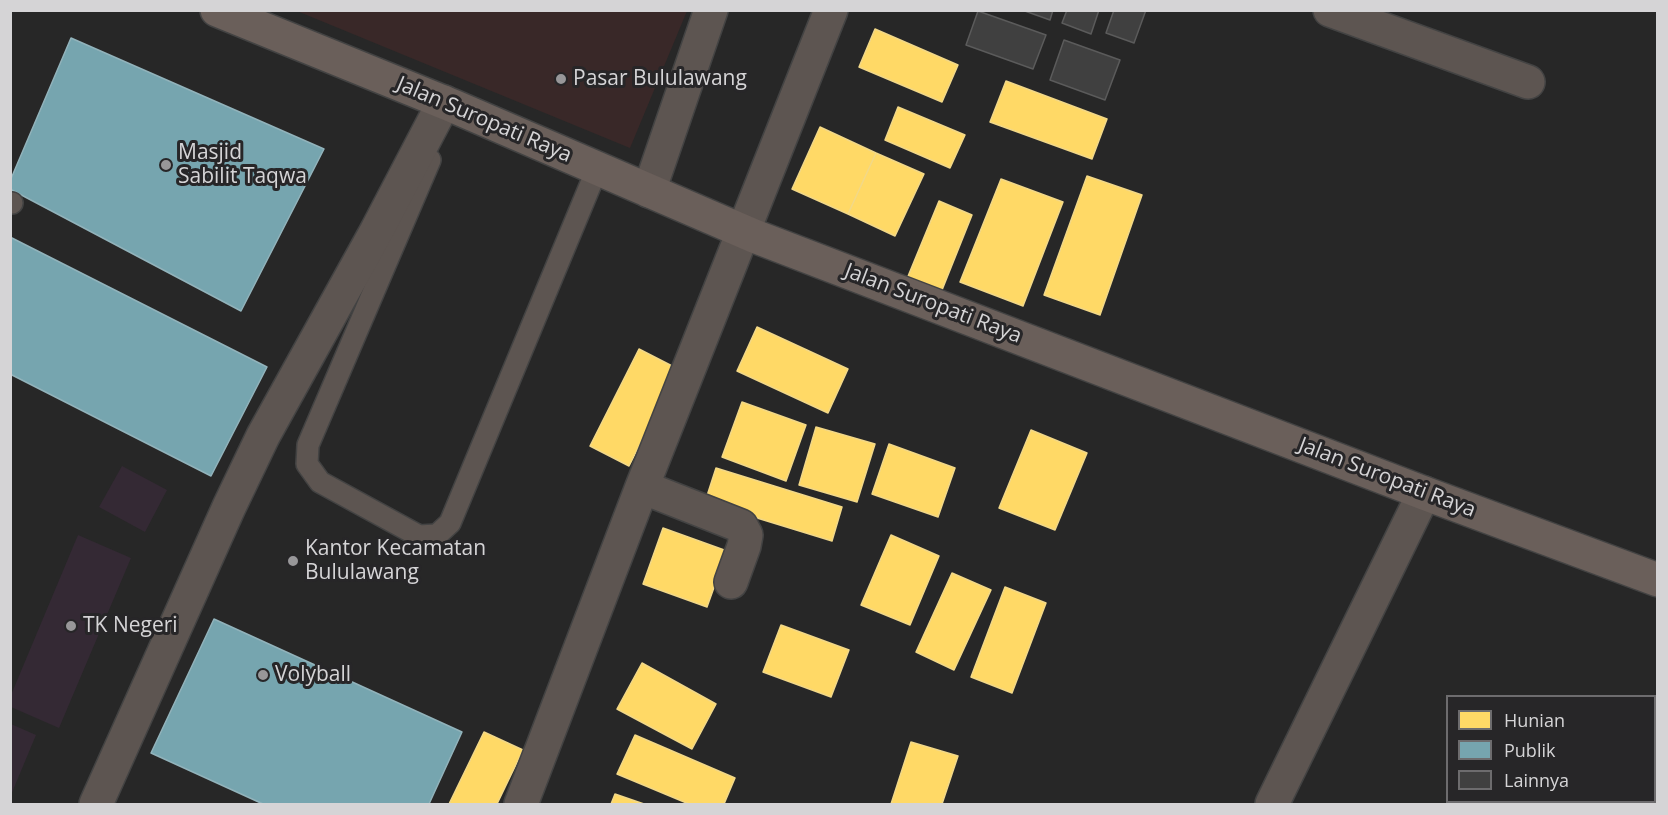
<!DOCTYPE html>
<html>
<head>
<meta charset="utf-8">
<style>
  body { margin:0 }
  #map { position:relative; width:1668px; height:815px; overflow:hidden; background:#272727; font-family:"Open Sans",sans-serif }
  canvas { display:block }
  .frame { position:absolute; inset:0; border:12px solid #d5d4d6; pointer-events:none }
  .legend { position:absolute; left:1446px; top:695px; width:210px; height:108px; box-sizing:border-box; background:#272628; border:2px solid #6d6c6e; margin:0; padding:8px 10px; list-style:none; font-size:18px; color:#d5d4d6 }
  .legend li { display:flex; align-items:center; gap:12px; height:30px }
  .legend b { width:30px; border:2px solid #6d6c6e }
</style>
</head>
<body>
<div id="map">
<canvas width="1668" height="815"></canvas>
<div class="frame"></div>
<ul class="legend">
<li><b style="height:16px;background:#ffd966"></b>Hunian</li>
<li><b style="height:16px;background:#76a5af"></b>Publik</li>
<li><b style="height:16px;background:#404040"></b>Lainnya</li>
</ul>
</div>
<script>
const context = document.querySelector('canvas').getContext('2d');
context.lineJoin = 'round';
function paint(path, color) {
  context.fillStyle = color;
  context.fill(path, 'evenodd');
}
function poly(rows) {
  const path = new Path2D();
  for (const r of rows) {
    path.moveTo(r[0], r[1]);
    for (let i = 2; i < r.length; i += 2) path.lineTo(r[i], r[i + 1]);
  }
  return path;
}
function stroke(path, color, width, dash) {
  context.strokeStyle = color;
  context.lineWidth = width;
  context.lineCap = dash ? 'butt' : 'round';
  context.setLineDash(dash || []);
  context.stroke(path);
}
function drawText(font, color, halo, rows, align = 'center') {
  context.font = font + ' "Open Sans",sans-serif';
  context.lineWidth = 6;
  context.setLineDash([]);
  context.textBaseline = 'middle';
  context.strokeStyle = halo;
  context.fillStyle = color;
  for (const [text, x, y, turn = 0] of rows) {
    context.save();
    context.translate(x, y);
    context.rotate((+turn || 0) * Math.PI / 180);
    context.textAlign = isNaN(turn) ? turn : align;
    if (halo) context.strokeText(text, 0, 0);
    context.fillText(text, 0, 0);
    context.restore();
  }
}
paint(poly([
  [297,11,687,11,630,148]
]), '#392828');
paint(poly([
  [122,466,167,490,145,532,99,507],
  [78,535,131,558,59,728,11,707,11,695],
  [11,724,36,735,11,795]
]), '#342934');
const homes = poly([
  [875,29,958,65,942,102,859,67,875,29],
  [1006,81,1107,119,1092,159,990,122,1006,81],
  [898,107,965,135,950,168,885,140,898,107],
  [820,127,876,153,848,214,792,189,820,127],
  [876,153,924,174,895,236,848,214,876,153],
  [1087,176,1142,195,1100,315,1044,295,1087,176],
  [1001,179,1063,202,1023,306,960,282,1001,179],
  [939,201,972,215,938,300,904,286,939,201],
  [757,327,848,369,828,413,737,371,757,327],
  [639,349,678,369,629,466,590,446,639,349],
  [742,402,806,425,786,481,722,457,742,402],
  [816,427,875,444,857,502,799,485,816,427],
  [1031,430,1087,453,1055,530,999,508,1031,430],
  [889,444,955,468,938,517,872,494,889,444],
  [716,468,842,507,832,541,705,502,716,468],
  [663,528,727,551,707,607,643,584,663,528],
  [891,535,939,556,910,625,861,605,891,535],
  [952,573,991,590,954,670,916,652,952,573],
  [1005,587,1046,603,1012,693,971,677,1005,587],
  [781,625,849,650,831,697,763,672,781,625],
  [642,663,716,704,692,749,617,709,642,663],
  [484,732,523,750,497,804,449,804,484,732],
  [635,735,735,778,724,804,689,804,617,774,635,735],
  [911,742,958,756,942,804,891,804,911,742],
  [615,794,644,804,611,804,615,794]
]);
paint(homes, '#ffd966');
stroke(homes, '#f2d888', 1.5);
const public = poly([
  [71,38,324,149,241,311,10,189,10,181,71,38],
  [10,237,267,367,211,476,10,374,10,237],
  [214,619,462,732,429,804,263,804,151,753,214,619]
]);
paint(public, '#76a5af');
stroke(public, '#92b3bb', 1.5);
const building = poly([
  [1022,10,1053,10,1050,20,1022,10],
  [1067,10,1099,10,1091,34,1062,23,1067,10],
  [1114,10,1146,10,1134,43,1106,33,1114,10],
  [978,11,1046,35,1033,69,966,45,978,11],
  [1064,40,1120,60,1105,100,1050,80,1064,40]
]);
paint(building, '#404040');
stroke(building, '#5b5b5b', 1.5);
const lane = poly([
  [430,160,308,445,307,464,320,482,419,536,437,535,450,523,597,169],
  [10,203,12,203]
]);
const street = poly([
  [1330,10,1528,82],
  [649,191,711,10],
  [642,487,741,526,746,535,744,546,731,582],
  [1654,761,1658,754],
  [96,804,229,507,263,436,376,232,444,102],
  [521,804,642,487,831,10],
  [1272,804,1424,493],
  [1636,804,1638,802]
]);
const secondary = poly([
  [217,10,453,106,754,236,1424,493,1658,580]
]);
stroke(lane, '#434343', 24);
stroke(street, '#434343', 36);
stroke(secondary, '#434343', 36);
stroke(lane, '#5d5551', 21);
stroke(street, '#5d5551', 33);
stroke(secondary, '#6a5f5a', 33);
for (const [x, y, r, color] of [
  [561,79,6,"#989799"],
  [166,165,6,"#989799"],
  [293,561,6,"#989799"],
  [71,626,6,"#989799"],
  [263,675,6,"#989799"]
]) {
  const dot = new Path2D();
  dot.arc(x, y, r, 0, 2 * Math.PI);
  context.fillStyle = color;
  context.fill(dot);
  stroke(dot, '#272628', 2);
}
drawText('21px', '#d5d4d6', '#272628', [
  ["Pasar Bululawang",573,79],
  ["Masjid",178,153],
  ["Sabilit Taqwa",178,177],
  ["Kantor Kecamatan",305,549],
  ["Bululawang",305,573],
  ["TK Negeri",83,626],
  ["Volyball",275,675]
], 'left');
drawText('21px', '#d5d4d6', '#272628', [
  ["Jalan Suropati Raya",484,120,23],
  ["Jalan Suropati Raya",933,304,21],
  ["Jalan Suropati Raya",1387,478,21]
]);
</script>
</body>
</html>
